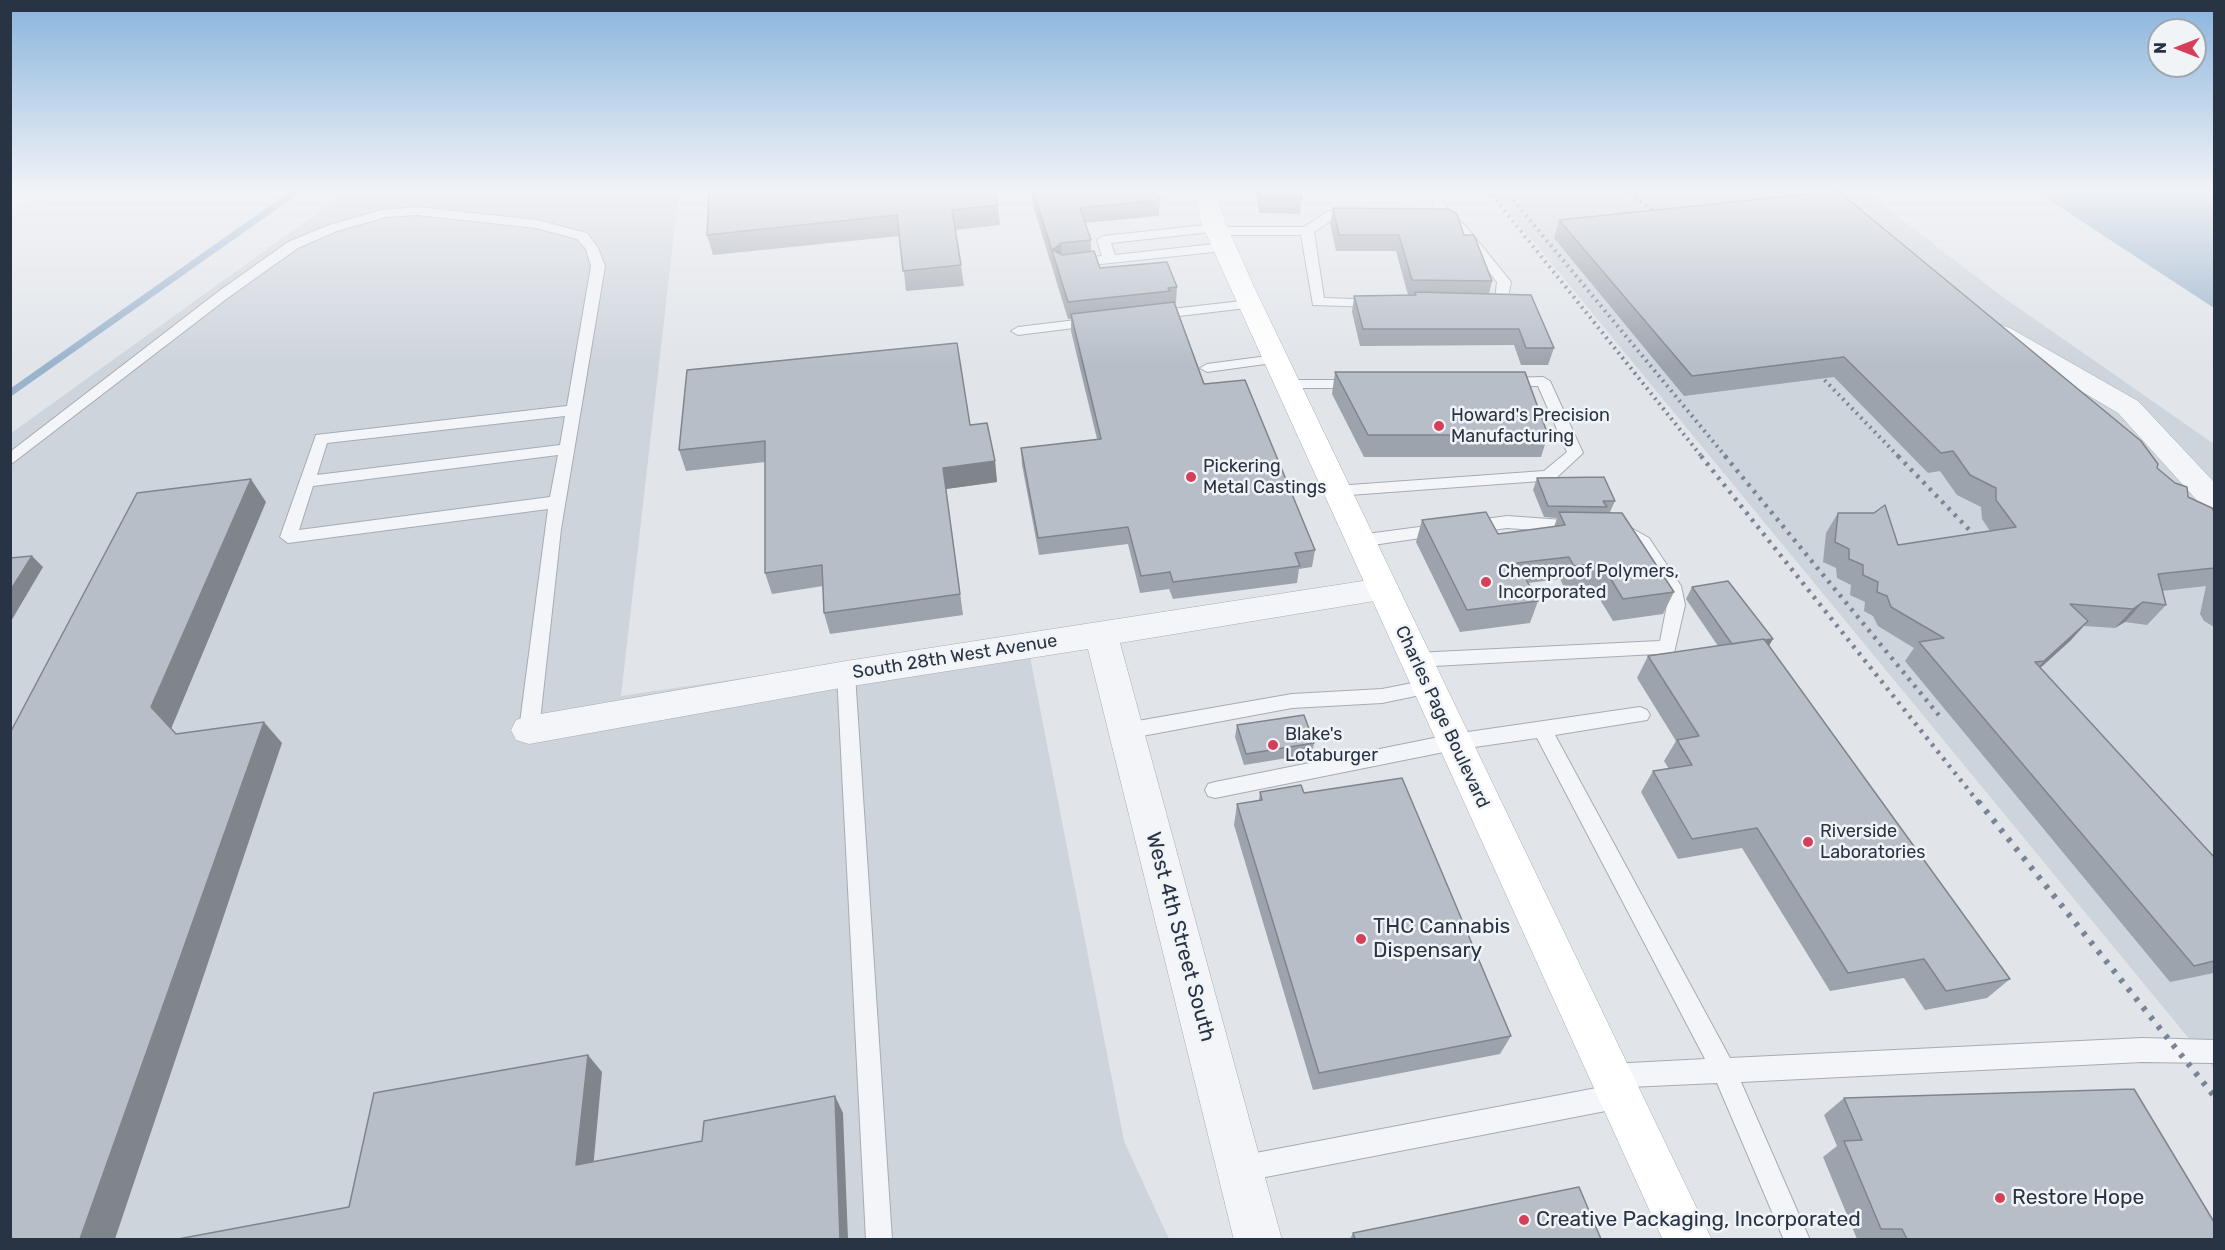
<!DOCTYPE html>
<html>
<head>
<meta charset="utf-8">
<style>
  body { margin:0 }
  #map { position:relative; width:2225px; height:1250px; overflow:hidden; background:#e1e5ea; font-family:Rubik,sans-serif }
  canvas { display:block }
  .frame { position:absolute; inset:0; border:12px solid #283343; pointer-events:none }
  .north { position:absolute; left:2147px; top:18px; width:60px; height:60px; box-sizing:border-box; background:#f0f4f7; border:2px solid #a0a7af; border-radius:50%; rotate:270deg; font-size:16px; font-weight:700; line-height:24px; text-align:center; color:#283343 }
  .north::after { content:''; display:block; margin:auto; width:21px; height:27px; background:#d63f5a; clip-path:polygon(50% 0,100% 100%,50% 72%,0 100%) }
</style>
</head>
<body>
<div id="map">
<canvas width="2225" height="1250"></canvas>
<div class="frame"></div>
<div class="north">N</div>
</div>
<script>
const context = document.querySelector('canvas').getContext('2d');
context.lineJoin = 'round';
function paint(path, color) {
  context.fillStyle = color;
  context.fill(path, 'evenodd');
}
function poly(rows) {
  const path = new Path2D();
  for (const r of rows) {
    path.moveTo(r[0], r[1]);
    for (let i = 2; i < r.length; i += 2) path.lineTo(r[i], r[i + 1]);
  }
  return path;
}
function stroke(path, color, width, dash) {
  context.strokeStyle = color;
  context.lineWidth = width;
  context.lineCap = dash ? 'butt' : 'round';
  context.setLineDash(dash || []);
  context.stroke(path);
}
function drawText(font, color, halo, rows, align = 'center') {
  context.font = font + ' Rubik,sans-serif';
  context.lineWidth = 5;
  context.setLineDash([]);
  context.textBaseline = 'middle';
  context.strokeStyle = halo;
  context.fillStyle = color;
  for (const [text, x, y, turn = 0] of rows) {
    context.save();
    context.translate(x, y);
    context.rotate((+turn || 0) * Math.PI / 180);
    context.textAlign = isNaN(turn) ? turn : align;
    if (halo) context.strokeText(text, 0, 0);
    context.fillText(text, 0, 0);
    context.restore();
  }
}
paint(poly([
  [349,190,679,190,621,696,1026,636,1124,1141,1169,1239,11,1239,10,434],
  [1491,190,1863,190,2000,295,2214,444,2214,1069]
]), '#ced4dc');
paint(poly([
  [2034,190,2214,190,2214,308]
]), '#9ab4cc');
stroke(poly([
  [10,393,298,190]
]), '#9ab4cc', 7);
const service = poly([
  [1024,190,1079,190,1073,194,1051,196,1030,194,1024,190],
  [1427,190,1439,190,1451,217,1464,224,1511,282,1506,307,1487,308,1480,304,1482,301,1495,300,1497,282,1456,230,1442,222,1427,190],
  [417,207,537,220,587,233,598,248,605,266,561,529,539,730,536,736,529,738,522,736,519,730,548,509,288,543,280,537,316,435,567,406,591,266,586,249,577,239,536,228,417,215,386,217,337,231,298,248,229,297,10,465,10,452,219,291,288,242,329,225,381,210,417,207],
  [565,416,560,445,317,475,327,443,565,416],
  [558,455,550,497,299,530,313,486,558,455],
  [1356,210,1360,211,1360,217,1335,218,1314,232,1324,298,1381,300,1381,306,1376,307,1313,305,1301,235,1217,235,1211,232,1111,243,1115,255,1223,243,1229,247,1223,251,1073,267,1066,263,1073,259,1102,256,1097,240,1103,236,1215,224,1221,227,1304,227,1328,211,1356,210],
  [1250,300,1255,301,1255,307,1154,319,1147,315,1154,311,1250,300],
  [1093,318,1098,319,1098,325,1018,335,1011,331,1018,327,1093,318],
  [1275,355,1282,359,1280,362,1207,372,1200,368,1207,364,1275,355],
  [1543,377,1550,381,1583,453,1554,480,1336,496,1328,491,1336,486,1544,471,1567,452,1538,386,1505,386,1498,382,1505,378,1543,377],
  [1287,380,1358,380,1365,384,1358,388,1282,388,1280,385,1287,380],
  [1507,516,1577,521,1585,527,1577,533,1507,528,1470,533,1462,527,1470,521,1507,516],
  [1619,521,1649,538,1681,586,1685,605,1674,653,1415,667,1408,665,1406,660,1408,655,1415,653,1660,641,1667,605,1663,587,1637,546,1613,531,1611,527,1613,523,1619,521],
  [1442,524,1448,526,1450,530,1448,534,1359,547,1351,541,1359,535,1442,524],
  [846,667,853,669,855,674,892,1240,866,1240,837,674,839,669,846,667],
  [1428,680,1435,682,1437,687,1435,692,1382,703,1292,708,1126,739,1119,737,1116,731,1119,725,1126,723,1292,694,1382,689,1428,680],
  [1640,707,1647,710,1650,715,1647,720,1555,735,1730,1058,2142,1038,2214,1040,2214,1063,2142,1062,1741,1082,1810,1240,1784,1240,1717,1083,1629,1087,1633,1096,1630,1105,1621,1108,1240,1182,1231,1178,1227,1169,1231,1160,1240,1156,1607,1086,1602,1084,1599,1076,1602,1068,1611,1064,1705,1059,1537,738,1454,750,1215,798,1208,796,1205,790,1208,784,1215,782,1454,734,1640,707]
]);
const minor = poly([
  [26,190,58,190,55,195,10,210,10,195,26,190],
  [1810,190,1835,190,1871,222,1867,227,1851,227,1810,190],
  [2001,325,2010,328,2138,401,2214,482,2214,510,2203,507,2118,413,1992,338,1988,333,1992,328,2001,325],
  [1382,578,1393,582,1398,590,1393,598,1120,643,1282,1240,1234,1240,1088,649,846,687,529,744,516,740,511,730,516,720,529,716,846,661,1382,578]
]);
const secondary = poly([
  [1194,190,1216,190,1225,222,1255,289,1712,1240,1663,1240,1231,289,1201,222,1194,190]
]);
stroke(service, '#a6acb5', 2);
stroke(minor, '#a6acb5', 1);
stroke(secondary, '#a6acb5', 1);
paint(service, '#f4f5f8');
paint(minor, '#f4f5f8');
paint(secondary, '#fff');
stroke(poly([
  [1488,190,1702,457],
  [1505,190,1726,457],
  [1624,190,1668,221],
  [1811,366,1899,457]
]), '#798495', 4, [2, 4.5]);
stroke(poly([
  [1701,456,1979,803],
  [1725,456,1942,719],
  [1898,456,1984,545]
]), '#798495', 4.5, [3, 6]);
stroke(poly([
  [1978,801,2214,1096]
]), '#798495', 6, [4, 8]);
paint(poly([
  [1032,190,1155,190,1160,200,1159,216,1085,223,1091,240,1091,252,1100,268,1177,287,1176,303,1174,303,1204,384,1315,550,1312,567,1299,569,1297,583,1173,599,1169,589,1140,593,1128,544,1039,555,1022,465,1021,448,1097,439,1071,331,1071,319,1068,319,1032,202],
  [1256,190,1301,190,1302,198,1300,214,1259,213],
  [998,205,1000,225,955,230,961,265,964,286,906,291,900,236,713,255,707,235],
  [1333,208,1464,235,1492,281,1489,294,1554,348,1548,365,1521,365,1514,345,1360,346,1352,312,1354,296,1408,295,1396,251,1336,251,1330,224],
  [1559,220,2157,468,2188,497,2214,511,2214,627,2204,621,2200,614,2206,586,2162,591,2166,605,2147,625,2125,622,2115,628,2084,626,2070,641,2040,668,2214,857,2214,973,2170,982,1905,661,1914,648,1878,626,1873,616,1864,611,1865,602,1850,595,1851,585,1837,578,1836,568,1823,562,1826,533,1838,513,1898,545,1990,531,1982,519,1981,507,1957,495,1940,471,1928,473,1834,377,1684,396,1554,238],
  [687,370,970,425,995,461,997,482,946,489,963,615,830,634,824,613,823,586,772,594,765,573,765,462,686,471,679,450],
  [1335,372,1548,435,1541,457,1364,457,1332,394],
  [1537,478,1615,501,1610,512,1674,592,1663,614,1613,621,1591,585,1565,589,1560,579,1528,583,1538,601,1530,623,1460,632,1416,542,1422,520,1498,534,1554,527,1557,518,1544,517,1533,490],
  [1692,587,1768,646,2010,979,1987,998,1925,1010,1904,978,1830,991,1742,848,1678,859,1641,792,1653,771,1669,769,1664,761,1676,741,1637,678,1648,656,1718,646,1686,599],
  [1237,725,1314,743,1312,754,1244,765,1235,737],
  [1260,792,1511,1036,1500,1054,1313,1090,1234,825,1237,804,1259,800],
  [1844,1098,2214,1239,1857,1239,1823,1157,1837,1146,1824,1115],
  [1353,1233,1601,1239,1350,1239]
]), '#9da3ac');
paint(poly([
  [1061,243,1062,259,1052,250],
  [995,461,997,482,946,489,963,615,943,468],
  [251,479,266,502,171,729,151,707],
  [32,556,43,567,10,623,10,591],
  [2143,602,2125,622,2115,628,2133,609],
  [2088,621,2070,641,2027,680,2044,661],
  [1773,639,1766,651,1733,646],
  [264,722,282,743,115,1239,80,1239],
  [588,1055,602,1072,592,1180,576,1165],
  [835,1096,843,1113,848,1239,840,1239]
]), '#80858c');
const building = poly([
  [709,190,994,190,998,205,952,210,961,265,903,271,897,215,707,235,709,190],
  [1033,190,1155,190,1160,200,1080,208,1091,240,1061,243,1052,250,1062,255,1094,251,1100,268,1167,262,1177,287,1168,288,1170,291,1068,302,1033,190],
  [1259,190,1301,190,1302,198,1260,197,1259,190],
  [1838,191,2141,441,2158,464,2157,468,2175,483,2187,487,2188,497,2212,508,2214,511,2214,568,2158,574,2166,605,2143,602,2133,609,2070,604,2088,621,2044,661,2035,662,2214,857,2214,961,2194,966,1919,642,1944,638,1891,607,1887,596,1877,592,1878,582,1863,575,1863,565,1849,559,1849,549,1835,542,1838,513,1874,513,1885,505,1898,545,2016,527,1996,500,1996,488,1970,475,1953,451,1941,453,1844,357,1692,376,1559,220,1838,191],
  [1333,208,1449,209,1457,214,1464,235,1474,235,1492,281,1412,280,1399,235,1339,235,1333,208],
  [1415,292,1531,295,1554,348,1526,348,1519,329,1363,329,1354,296,1416,295,1415,292],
  [1174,302,1204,384,1245,380,1315,550,1295,553,1300,566,1173,582,1170,572,1141,576,1128,527,1038,538,1021,448,1101,439,1071,314,1174,302],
  [957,343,970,425,987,423,995,461,943,468,960,594,824,613,822,565,765,573,765,441,679,450,687,370,957,343],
  [1335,372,1525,372,1548,435,1368,435,1335,372],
  [1604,477,1615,501,1603,501,1607,507,1548,506,1537,478,1604,477],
  [251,479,151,707,176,734,264,722,80,1239,10,1239,10,733,137,493,251,479],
  [1486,512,1498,534,1565,525,1559,512,1622,513,1674,592,1623,599,1601,563,1574,566,1569,557,1517,563,1538,601,1467,610,1422,520,1486,512],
  [32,556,10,591,10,558,32,556],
  [1728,581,1773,639,1764,640,1764,639,1732,644,1692,587,1728,581],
  [1764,639,2010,979,1946,991,1924,959,1848,973,1757,828,1692,839,1653,771,1692,765,1677,740,1699,736,1648,656,1764,639],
  [1304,715,1314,743,1246,754,1237,725,1304,715],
  [1402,778,1511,1036,1319,1073,1237,804,1262,800,1260,792,1301,785,1304,793,1402,778],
  [588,1055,576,1165,702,1141,704,1121,835,1096,840,1239,178,1239,349,1207,374,1093,588,1055],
  [2134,1089,2214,1222,2214,1239,1907,1239,1902,1229,1881,1229,1844,1141,1862,1140,1844,1098,2134,1089],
  [1579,1187,1601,1239,1355,1239,1353,1233,1579,1187]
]);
paint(building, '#b7bec8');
stroke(building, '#80858c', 1.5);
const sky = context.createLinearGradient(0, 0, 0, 365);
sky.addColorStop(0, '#89b4dd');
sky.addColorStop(0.52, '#f2f3f6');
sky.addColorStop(1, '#f2f3f600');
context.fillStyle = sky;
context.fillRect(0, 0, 2225, 365);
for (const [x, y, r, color] of [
  [1439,426,6,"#d63f5a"],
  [1191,477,6,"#d63f5a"],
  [1486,582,6,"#d63f5a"],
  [1273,745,6,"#d63f5a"],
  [1808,842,6,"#d63f5a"],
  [1361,939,6,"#d63f5a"],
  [2000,1198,6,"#d63f5a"],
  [1524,1220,6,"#d63f5a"]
]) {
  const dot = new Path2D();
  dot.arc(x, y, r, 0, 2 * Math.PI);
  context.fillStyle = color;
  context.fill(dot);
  stroke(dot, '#f0f4f7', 2);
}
drawText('18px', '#283343', '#f0f4f7', [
  ["Howard's Precision",1451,416],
  ["Manufacturing",1451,437],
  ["Pickering",1203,467],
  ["Metal Castings",1203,488],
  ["Chemproof Polymers,",1498,572],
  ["Incorporated",1498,593],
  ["Blake's",1285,735],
  ["Lotaburger",1285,756],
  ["Riverside",1820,832],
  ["Laboratories",1820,853]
], 'left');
drawText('18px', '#283343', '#f0f4f7', [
  ["South 28th West Avenue",955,657,-9],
  ["Charles Page Boulevard",1442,717,65]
]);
drawText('21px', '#283343', '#f0f4f7', [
  ["THC Cannabis",1373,927],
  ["Dispensary",1373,951],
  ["Restore Hope",2012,1198],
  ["Creative Packaging, Incorporated",1536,1220]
], 'left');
drawText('21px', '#283343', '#f0f4f7', [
  ["West 4th Street South",1180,937,75]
]);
</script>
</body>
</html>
